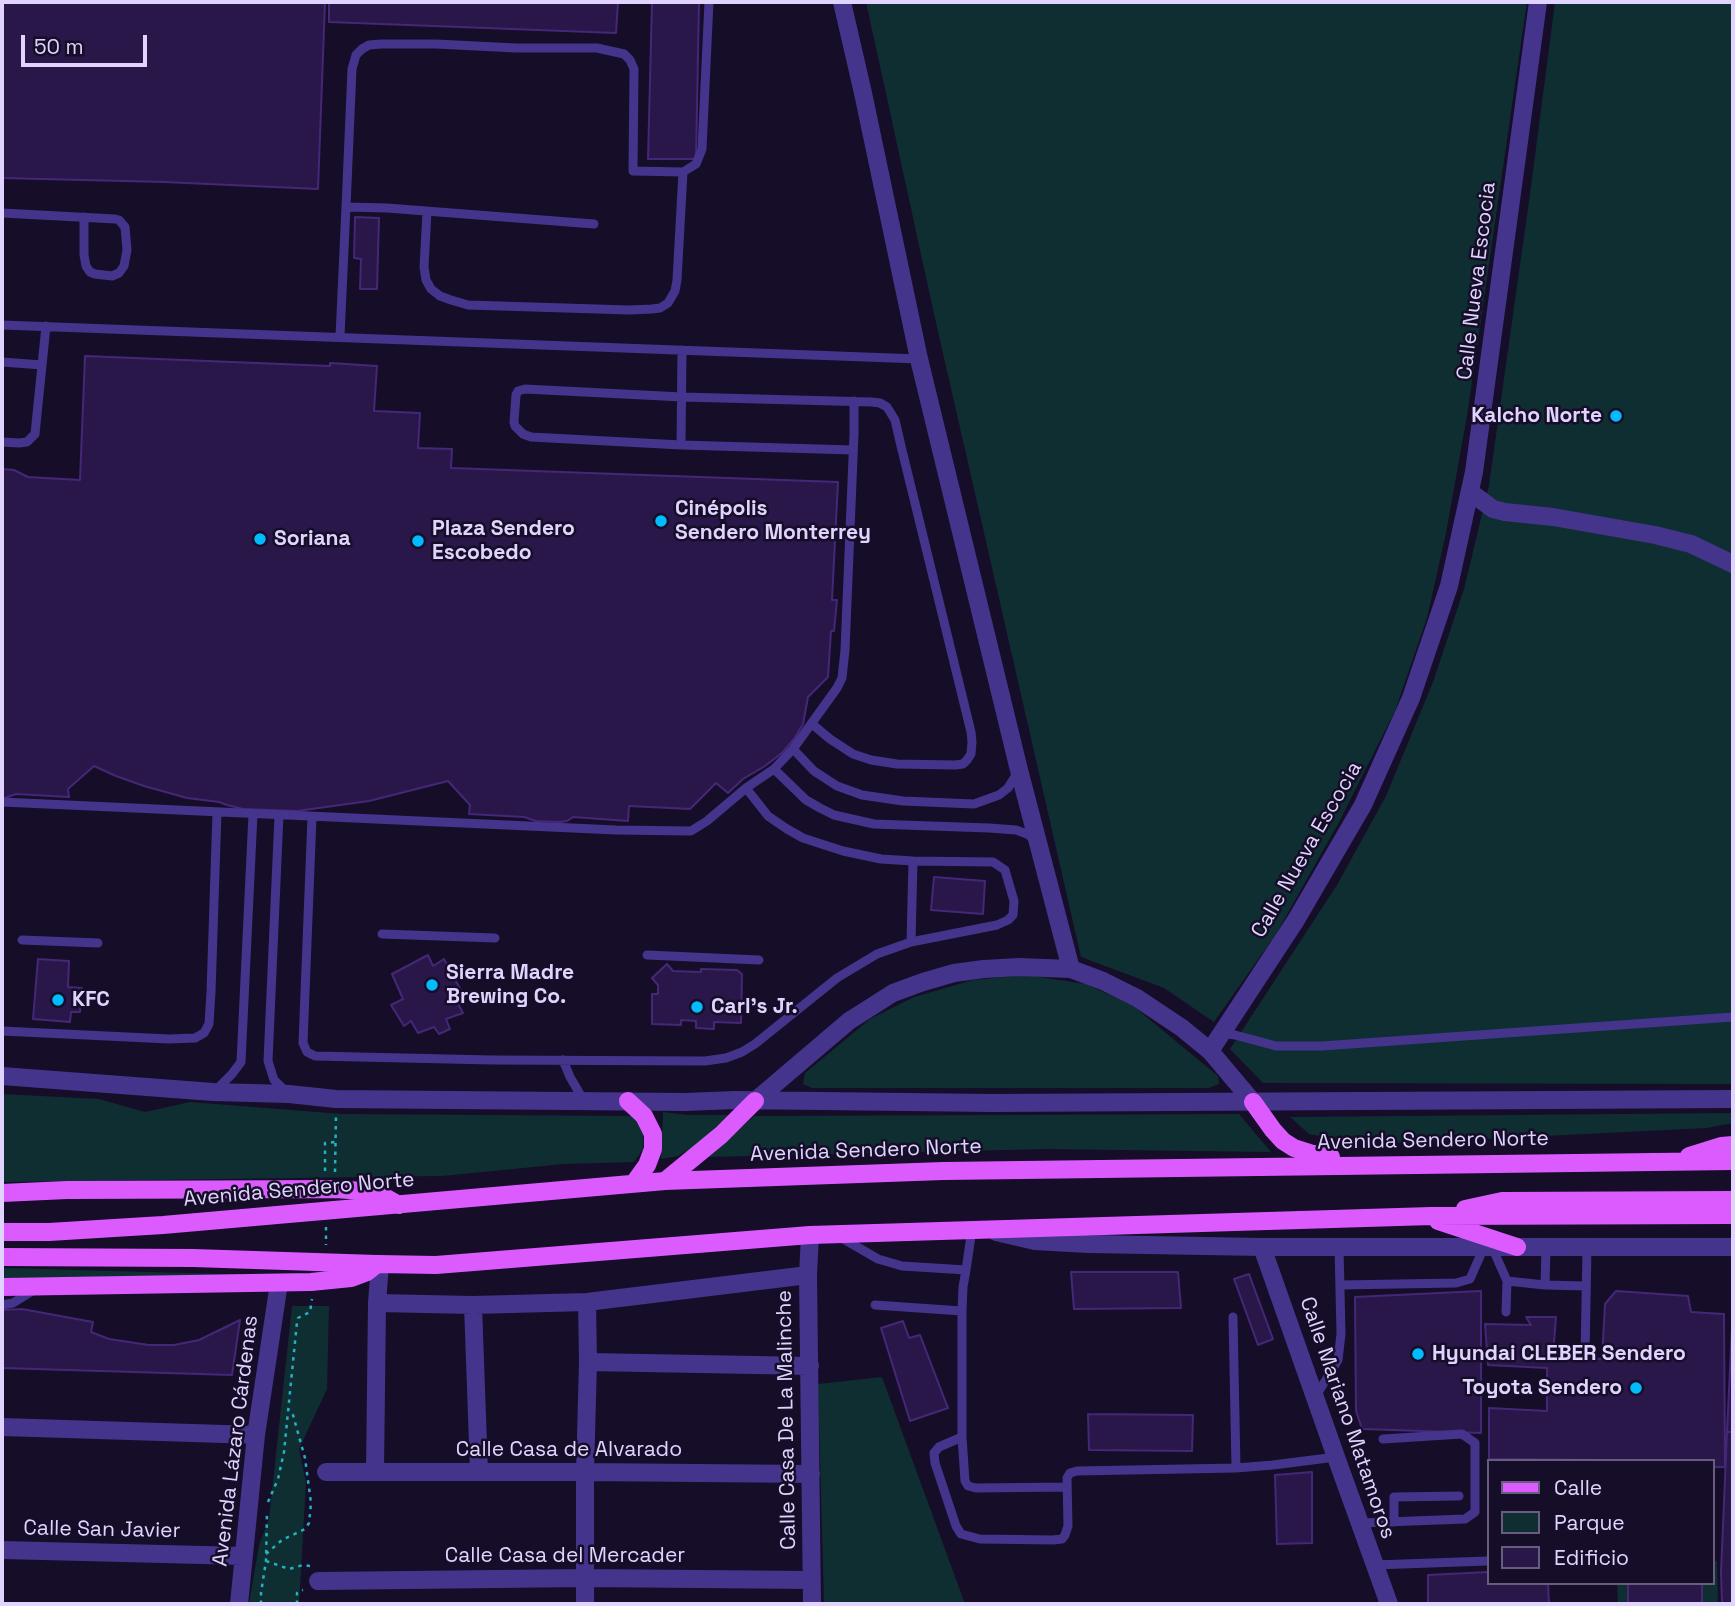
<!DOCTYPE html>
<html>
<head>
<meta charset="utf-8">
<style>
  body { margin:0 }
  #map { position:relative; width:1735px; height:1606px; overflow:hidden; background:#160d28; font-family:"Space Grotesk",sans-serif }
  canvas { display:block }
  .frame { position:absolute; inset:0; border:4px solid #e0d4ff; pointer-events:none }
  .legend { position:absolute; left:1487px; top:1459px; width:228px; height:126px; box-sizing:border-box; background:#160d28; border:2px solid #675d7e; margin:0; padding:9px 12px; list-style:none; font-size:21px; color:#e0d4ff }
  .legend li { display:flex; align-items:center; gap:14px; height:35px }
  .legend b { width:35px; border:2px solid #675d7e }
  .scale { position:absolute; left:21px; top:35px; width:126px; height:32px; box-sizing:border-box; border:4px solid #e0d4ff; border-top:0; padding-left:9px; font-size:21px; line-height:24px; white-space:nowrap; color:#e0d4ff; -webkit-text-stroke:5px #160d28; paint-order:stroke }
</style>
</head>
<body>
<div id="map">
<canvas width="1735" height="1606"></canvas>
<div class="frame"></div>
<ul class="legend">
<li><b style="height:9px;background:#dc5bff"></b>Calle</li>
<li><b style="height:19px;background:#0f2e32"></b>Parque</li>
<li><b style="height:19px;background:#2a174a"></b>Edificio</li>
</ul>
<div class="scale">50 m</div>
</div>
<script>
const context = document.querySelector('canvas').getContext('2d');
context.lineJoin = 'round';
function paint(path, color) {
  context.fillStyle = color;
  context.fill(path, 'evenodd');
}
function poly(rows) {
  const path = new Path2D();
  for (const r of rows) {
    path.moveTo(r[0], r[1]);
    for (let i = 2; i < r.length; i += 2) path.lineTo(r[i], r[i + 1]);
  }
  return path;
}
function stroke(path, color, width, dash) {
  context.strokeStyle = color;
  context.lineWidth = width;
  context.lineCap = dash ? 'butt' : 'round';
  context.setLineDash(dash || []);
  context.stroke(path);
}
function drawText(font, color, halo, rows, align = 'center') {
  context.font = font + ' "Space Grotesk",sans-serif';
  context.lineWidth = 5;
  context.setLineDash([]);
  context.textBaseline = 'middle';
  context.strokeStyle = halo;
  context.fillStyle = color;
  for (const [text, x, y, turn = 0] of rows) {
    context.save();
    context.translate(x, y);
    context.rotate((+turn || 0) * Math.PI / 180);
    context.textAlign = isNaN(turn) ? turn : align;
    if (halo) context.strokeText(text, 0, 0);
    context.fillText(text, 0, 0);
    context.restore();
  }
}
paint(poly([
  [866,2,1527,2,1467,416,1446,533,1427,618,1395,711,1338,824,1276,934,1214,1022,1164,988,1081,957,934,314],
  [1555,2,1733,2,1733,1084,1263,1083,1230,1049,1337,885,1386,796,1433,682,1464,589,1489,485,1530,194],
  [1026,975,1086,984,1132,1005,1218,1076,1219,1084,1209,1088,812,1088,803,1084,805,1073,870,1019,914,997,973,980],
  [2,1094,99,1099,145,1112,190,1102,342,1114,633,1116,644,1131,643,1149,634,1162,564,1164,442,1176,2,1182],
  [663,1112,686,1115,732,1115,700,1144,678,1156,661,1159],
  [1733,1113,1733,1123,1707,1128,1402,1143,1362,1138,1325,1137,1309,1134,1290,1117],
  [1239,1114,1271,1152,1047,1149,708,1157,754,1116],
  [2,1268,259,1275,2,1278],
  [292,1306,329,1306,327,1389,299,1449,306,1482,299,1604,249,1604,259,1545,269,1519],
  [882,1377,965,1604,824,1604,818,1384],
  [1712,1561,1717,1561,1718,1604,1618,1604,1617,1583,1712,1583]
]), '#0f2e32');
const building = poly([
  [2,2,325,2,318,189,164,182,2,178,2,2],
  [329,2,618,2,616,33,329,22,329,2],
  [652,2,699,2,696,159,648,159,652,2],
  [355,217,379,218,377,289,360,289,361,259,354,258,355,217],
  [85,356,330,366,330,363,377,366,374,411,420,413,418,448,452,449,451,468,838,482,832,600,837,600,834,631,831,631,828,677,808,697,803,724,794,739,782,753,765,766,743,779,728,793,716,783,690,809,629,806,628,821,573,817,567,821,560,822,536,821,524,817,469,814,470,805,448,781,369,801,297,811,243,809,227,805,219,802,187,798,144,786,116,776,94,766,68,789,69,797,16,794,2,799,2,469,14,470,28,477,80,480,85,356],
  [934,877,985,881,983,914,931,910,934,877],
  [428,955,433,966,444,959,463,994,455,998,463,1013,446,1019,450,1029,439,1034,434,1027,418,1033,411,1021,404,1026,391,1005,403,999,392,974,428,955],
  [38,959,69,961,68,987,82,988,80,1012,71,1012,70,1022,33,1019,38,959],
  [667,964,673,971,701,972,701,969,737,970,742,974,741,1023,714,1022,714,1029,696,1028,696,1021,681,1020,681,1025,652,1024,652,994,658,994,658,985,652,978,667,964],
  [1071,1272,1178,1272,1181,1308,1074,1309,1071,1272],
  [1249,1274,1273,1339,1258,1345,1234,1279,1249,1274],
  [1481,1291,1481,1433,1362,1429,1356,1411,1355,1297,1481,1291],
  [1616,1291,1688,1296,1691,1312,1724,1314,1725,1467,1712,1467,1712,1461,1489,1459,1489,1408,1547,1411,1547,1368,1488,1365,1485,1324,1531,1325,1526,1317,1556,1317,1553,1355,1602,1359,1605,1304,1616,1291],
  [1733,1306,1733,1432,1727,1432,1733,1306],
  [22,1309,93,1322,91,1332,109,1339,149,1345,174,1345,199,1340,240,1320,232,1375,2,1368,2,1310,22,1309],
  [903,1321,909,1338,920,1335,948,1408,910,1421,881,1328,903,1321],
  [1088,1414,1193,1415,1192,1451,1089,1450,1088,1414],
  [1727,1432,1733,1432,1733,1604,1722,1604,1721,1572,1727,1432],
  [1312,1472,1312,1543,1277,1544,1275,1475,1312,1472],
  [1488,1572,1488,1583,1548,1583,1549,1604,1428,1604,1428,1575,1488,1572],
  [1628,1583,1702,1583,1702,1604,1628,1604,1628,1583]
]);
paint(building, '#2a174a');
stroke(building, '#452778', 2);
stroke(poly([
  [325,1171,325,1143,335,1142],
  [335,1172,336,1115],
  [326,1227,326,1245],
  [268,1502,278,1479,284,1452,297,1322,298,1318,310,1312,312,1299],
  [266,1554,282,1540,305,1529,309,1523,311,1503,305,1458,293,1415,288,1409],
  [266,1561,289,1569,303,1565,310,1566],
  [261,1604,261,1593,266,1561,267,1512],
  [297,1604,297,1593,299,1591,303,1590]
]), '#24b2c3', 2.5, [3.5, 5]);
stroke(poly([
  [427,212,424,267,426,280,431,289,440,296,451,300,468,305,629,310,652,309,660,308,668,303,675,291,677,280,683,172],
  [2,213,115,219,119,220,125,227,127,250,124,266,119,273,112,276,95,274,90,272,86,266,84,255,84,217],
  [594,224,387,208,346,207,352,69,356,55,362,49,369,45,381,44,436,44,516,48,597,48,624,54,630,60,634,69,633,171,683,172,696,164,702,149,709,2],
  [2,325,919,359],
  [340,336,346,207],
  [2,362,42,365],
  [2,442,19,443,27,442,35,434,46,326],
  [681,445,682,350],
  [812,724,830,739,853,754,871,760,897,764,955,765,963,764,967,760,971,754,972,742,971,732,901,446,895,420,887,407,880,403,872,402,682,397,525,389,518,391,516,395,514,422,515,426,523,434,531,437,681,445,853,450],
  [793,749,814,771,837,786,862,795,903,801,974,804,999,795,1008,788,1018,772],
  [774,769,806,800,820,808,834,815,874,824,989,828,1016,830,1027,834,1035,840],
  [2,802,616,830,691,831,707,821,746,788,774,769,793,749,837,688,842,678,845,650,854,434,854,401],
  [279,815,268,1061,274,1080,288,1093],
  [312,817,303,1043,307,1052,315,1056,492,1060,705,1061,726,1058,742,1052,755,1044,837,978,877,954,911,942,997,925,1008,920,1013,915,1014,901,1005,870,993,862,913,861,881,859,843,851,803,838,787,829,768,816,746,788],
  [382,934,495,938],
  [22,940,98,943],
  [911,942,913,861],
  [647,955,759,960],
  [2,1031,169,1039,195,1038,204,1033,209,1024,211,992,217,812],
  [1222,1033,1235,1035,1276,1046,1322,1046,1733,1017],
  [563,1060,570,1077,584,1101],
  [214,1092,232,1074,241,1062,253,814],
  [840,1237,878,1259,902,1266,966,1270,972,1229],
  [1492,1247,1507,1281],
  [1546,1247,1545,1285,1586,1286],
  [966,1270,963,1287,962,1311,962,1437,965,1481,968,1486,976,1488,1067,1487],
  [1340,1285,1456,1283,1470,1279,1484,1247],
  [2,1305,13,1303,34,1290],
  [875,1305,962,1311],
  [1506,1312,1507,1281,1545,1285],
  [1233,1317,1236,1468],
  [1585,1357,1587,1247],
  [1316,1396,1338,1360,1341,1334,1339,1247],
  [962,1437,939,1447,934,1453,935,1463,956,1526,961,1534,980,1539,1053,1540,1062,1539,1065,1535,1068,1526,1067,1478,1070,1473,1077,1471,1236,1468,1273,1465,1336,1457],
  [1394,1522,1394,1497,1459,1496],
  [1360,1523,1465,1519,1475,1512,1475,1443,1462,1434,1383,1439],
  [1374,1565,1488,1561]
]), '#45348b', 9);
stroke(poly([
  [1470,492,1493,509,1505,512,1553,517,1655,535,1691,544,1733,564],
  [1210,1051,1296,920,1363,805,1411,698,1449,586,1474,472,1538,2],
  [810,1235,808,1275,812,1604],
  [1262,1247,1336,1457,1389,1604],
  [377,1303,473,1305,587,1302,808,1275],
  [473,1305,479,1472],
  [588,1362,810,1366],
  [2,1427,256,1435],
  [326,1472,585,1472,811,1474],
  [375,1472,377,1303,380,1264],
  [2,1550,243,1556],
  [318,1581,585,1578,811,1580],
  [239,1604,256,1435,279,1283],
  [585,1604,585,1472,588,1362,587,1302]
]), '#45348b', 18);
stroke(poly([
  [842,2,863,93,919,359,1019,770,1071,969],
  [2,1076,213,1092,289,1094,336,1099,685,1102,735,1100,992,1103,1733,1099],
  [755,1101,849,1021,893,993,923,982,954,973,984,969,1019,967,1071,969,1103,981,1137,998,1182,1028,1210,1051,1253,1102],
  [996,1232,1035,1241,1088,1244,1262,1247,1733,1247]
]), '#45348b', 18);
stroke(poly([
  [628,1101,644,1116,653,1134,653,1149,647,1165,634,1183],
  [1253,1102,1273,1130,1283,1141,1294,1148,1313,1154,1331,1157],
  [1689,1156,1721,1146,1733,1145],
  [665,1181,721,1135,755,1101],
  [2,1193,67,1190,335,1189,363,1191,383,1196,399,1205],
  [1465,1209,1502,1201,1733,1200],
  [1438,1221,1517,1247],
  [2,1232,49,1232,163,1225,665,1181,943,1171,1733,1161],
  [2,1257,193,1258,377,1264,436,1265,810,1235,1431,1216,1733,1215],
  [2,1287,311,1282,351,1278,367,1272,376,1265]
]), '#dc5bff', 18);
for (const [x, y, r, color] of [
  [1616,416,7,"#00bcff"],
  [661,521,7,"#00bcff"],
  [260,539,7,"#00bcff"],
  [418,541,7,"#00bcff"],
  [432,985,7,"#00bcff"],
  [58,1000,7,"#00bcff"],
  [697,1007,7,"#00bcff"],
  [1418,1354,7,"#00bcff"],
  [1636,1388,7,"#00bcff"]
]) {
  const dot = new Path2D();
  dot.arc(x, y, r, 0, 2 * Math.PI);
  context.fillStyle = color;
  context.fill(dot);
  stroke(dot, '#160d28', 2.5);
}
drawText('21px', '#e0d4ff', '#160d28', [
  ["Calle Nueva Escocia",1477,281,-83],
  ["Calle Nueva Escocia",1307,850,-60],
  ["Avenida Sendero Norte",1433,1141,-1],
  ["Avenida Sendero Norte",866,1151,-2],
  ["Avenida Sendero Norte",299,1190,-5],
  ["Calle Mariano Matamoros",1347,1418,71],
  ["Calle Casa De La Malinche",787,1420,-91],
  ["Avenida Lázaro Cárdenas",236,1441,-83],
  ["Calle Casa de Alvarado",569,1450],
  ["Calle San Javier",102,1530,1],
  ["Calle Casa del Mercader",565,1556]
]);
drawText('bold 21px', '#e0d4ff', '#160d28', [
  ["Kalcho Norte",1602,416,"right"],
  ["Cinépolis",675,509],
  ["Sendero Monterrey",675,533],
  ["Plaza Sendero",432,529],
  ["Escobedo",432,553],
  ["Soriana",274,539],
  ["Sierra Madre",446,973],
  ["Brewing Co.",446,997],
  ["KFC",72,1000],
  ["Carl's Jr.",711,1007],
  ["Hyundai CLEBER Sendero",1432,1354],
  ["Toyota Sendero",1622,1388,"right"]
], 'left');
</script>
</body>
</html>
